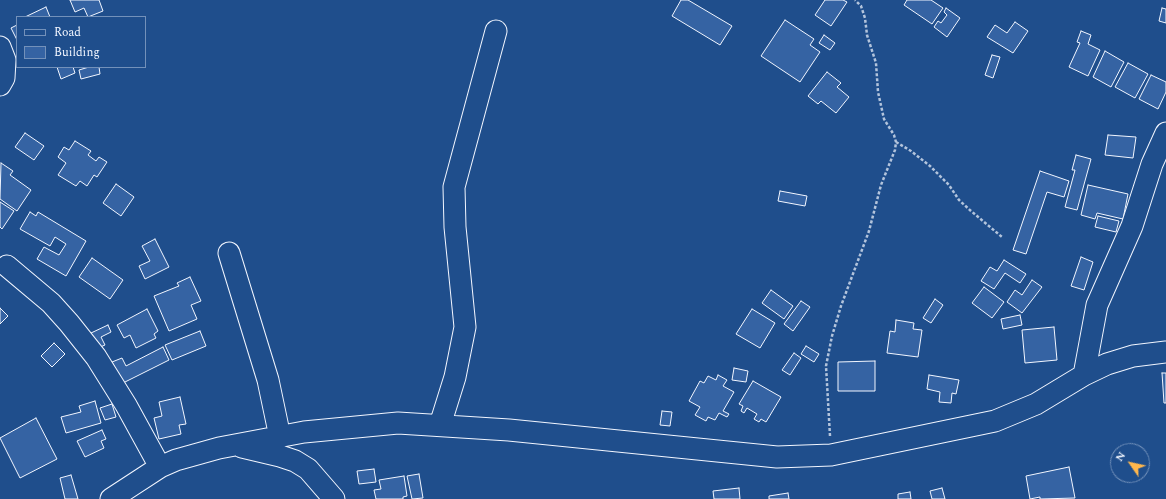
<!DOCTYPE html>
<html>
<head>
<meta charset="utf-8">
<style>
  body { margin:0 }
  #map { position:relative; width:1166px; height:499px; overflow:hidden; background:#1f4e8c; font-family:Spectral,serif }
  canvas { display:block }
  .legend { position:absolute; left:16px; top:16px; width:130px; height:52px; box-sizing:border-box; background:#1f4e8c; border:1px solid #7391ba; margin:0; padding:5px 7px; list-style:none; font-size:12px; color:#f2f6ff }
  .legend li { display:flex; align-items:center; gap:8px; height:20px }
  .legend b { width:20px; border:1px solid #7391ba }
  .north { position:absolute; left:1110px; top:443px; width:40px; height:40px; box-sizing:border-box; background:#1f4e8c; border:1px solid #7391ba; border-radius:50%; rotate:304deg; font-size:11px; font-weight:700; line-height:16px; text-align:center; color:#f2f6ff }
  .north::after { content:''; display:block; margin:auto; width:14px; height:18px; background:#ffb74d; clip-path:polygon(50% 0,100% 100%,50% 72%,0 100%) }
</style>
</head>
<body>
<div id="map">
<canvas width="1166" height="499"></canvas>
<ul class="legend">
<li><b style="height:5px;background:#1f4e8c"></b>Road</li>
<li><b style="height:11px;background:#3563a3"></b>Building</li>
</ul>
<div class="north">N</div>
</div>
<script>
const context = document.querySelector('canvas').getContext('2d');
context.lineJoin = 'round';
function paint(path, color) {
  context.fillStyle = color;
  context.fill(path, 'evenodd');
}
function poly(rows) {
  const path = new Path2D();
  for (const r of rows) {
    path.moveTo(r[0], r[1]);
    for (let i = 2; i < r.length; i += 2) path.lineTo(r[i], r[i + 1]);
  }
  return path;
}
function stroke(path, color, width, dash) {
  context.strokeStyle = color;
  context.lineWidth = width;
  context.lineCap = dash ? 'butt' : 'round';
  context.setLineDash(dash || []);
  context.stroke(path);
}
const building = poly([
  [70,0,99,0,103,11,88,17,84,8,75,12,70,0],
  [681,0,688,0,732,26,720,45,672,16,681,0],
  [825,0,843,0,847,2,831,26,815,15,825,0],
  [907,0,931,0,943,8,932,24,904,5,907,0],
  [46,7,50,17,25,17,46,7],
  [946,8,960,18,947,37,934,27,938,21,941,23,947,15,944,12,946,8],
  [1162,8,1166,9,1166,23,1159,21,1162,8],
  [785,20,814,39,810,45,820,52,800,82,761,56,785,20],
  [1015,22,1028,31,1013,53,987,37,995,25,1007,33,1015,22],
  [17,25,17,40,11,28,17,25],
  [1081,31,1091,35,1088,44,1100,50,1088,76,1069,67,1080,43,1077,42,1081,31],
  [824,35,835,43,830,50,819,43,824,35],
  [1105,51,1124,62,1111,87,1093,77,1105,51],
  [992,55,1000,57,993,78,985,75,992,55],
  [1128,63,1148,74,1135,98,1115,87,1128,63],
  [57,67,73,67,75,73,61,79,57,67],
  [89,67,99,67,100,74,81,79,79,70,89,67],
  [827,72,841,83,837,87,849,97,836,113,821,101,818,104,808,96,827,72],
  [1151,75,1166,82,1166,92,1158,109,1139,99,1151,75],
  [25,133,44,146,34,160,15,147,25,133],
  [1108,135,1136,137,1133,158,1105,155,1108,135],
  [75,141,91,151,88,155,96,161,99,157,107,162,97,177,94,175,87,186,80,181,76,186,58,175,66,163,58,157,64,147,69,150,75,141],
  [1076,155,1091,159,1077,210,1065,207,1075,170,1072,170,1076,155],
  [1,163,13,171,10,175,31,190,17,211,0,199,1,163],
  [1040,171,1069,181,1064,197,1047,192,1026,254,1013,250,1040,171],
  [116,184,134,197,121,216,103,203,116,184],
  [1088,185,1128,194,1123,219,1097,213,1095,219,1081,215,1088,185],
  [780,191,807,196,805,206,778,201,780,191],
  [0,202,14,211,2,229,0,227,0,202],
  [30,212,36,216,38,212,86,241,66,276,37,259,44,247,59,255,66,244,55,237,50,246,20,229,30,212],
  [1098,216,1119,221,1116,232,1095,227,1098,216],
  [155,239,169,267,145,279,139,266,150,261,142,246,155,239],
  [1081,257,1093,262,1084,290,1071,286,1081,257],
  [92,258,123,280,110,299,79,277,92,258],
  [1004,260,1026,274,1020,283,1005,273,994,289,981,281,990,267,997,271,1004,260],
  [190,277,201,301,191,305,197,319,169,331,154,296,179,286,177,283,190,277],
  [1032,280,1042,287,1022,313,1007,302,1015,290,1022,295,1032,280],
  [984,287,1004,302,992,318,972,303,984,287],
  [771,290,793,306,784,319,762,303,771,290],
  [935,299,943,305,931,323,923,318,935,299],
  [801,301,810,307,793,331,784,324,801,301],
  [0,308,8,316,0,324,0,308],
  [147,309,158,331,154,334,156,338,136,348,130,335,124,338,117,325,147,309],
  [752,309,775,323,760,348,736,334,752,309],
  [1020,315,1022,325,1003,329,1001,319,1020,315],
  [896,320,914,323,913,329,922,330,918,357,887,353,890,331,895,332,896,320],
  [108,325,111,332,101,337,105,345,98,348,91,333,108,325],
  [1054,327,1057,360,1025,363,1022,330,1054,327],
  [200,331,206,346,172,360,165,345,200,331],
  [54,343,65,354,52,367,41,356,54,343],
  [806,346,819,354,814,362,801,354,806,346],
  [163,347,169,360,123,383,112,362,122,358,126,366,163,347],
  [794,353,801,358,790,375,782,370,794,353],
  [875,361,875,391,838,391,838,362,875,361],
  [734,368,748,371,746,382,732,380,734,368],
  [1162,373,1166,373,1166,403,1164,403,1162,373],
  [718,375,727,380,723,386,734,392,723,411,729,414,727,417,719,413,715,420,708,417,706,421,695,415,700,407,689,401,700,381,704,383,708,376,716,380,718,375],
  [929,375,959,380,956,394,952,393,951,403,939,402,940,392,927,389,929,375],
  [753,381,781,397,766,422,761,419,759,422,754,419,757,414,747,408,744,413,741,411,743,406,739,404,753,381],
  [180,397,186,424,179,425,181,434,159,439,154,418,162,416,159,402,180,397],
  [95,401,101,423,66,433,61,417,81,412,79,406,95,401],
  [112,404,116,417,105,420,100,408,112,404],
  [662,411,672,412,670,426,660,425,662,411],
  [36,418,57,459,20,478,0,438,36,418],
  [102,430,106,439,101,441,104,448,85,457,77,441,102,430],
  [1069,467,1075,498,1040,499,1040,497,1030,499,1026,476,1069,467],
  [374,469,376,482,359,484,357,471,374,469],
  [419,474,423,498,412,499,407,476,419,474],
  [71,475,78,499,65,499,60,478,71,475],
  [404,476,407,496,403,497,403,499,376,499,374,490,381,489,379,480,404,476],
  [739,488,740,499,714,499,713,491,739,488],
  [942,488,945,499,932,499,930,491,942,488],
  [910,492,911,499,898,499,898,494,910,492],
  [788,493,789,499,769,499,769,496,788,493]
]);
paint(building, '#3563a3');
stroke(building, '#f2f6ff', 1);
const minor = poly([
  [0,47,5,60,4,78,0,85],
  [229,253,268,380,280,437],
  [7,266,51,303,69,323,96,357,126,405,160,467],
  [1084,375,1097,305,1132,226,1152,164,1166,133],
  [440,425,455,377,465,327,455,227,454,187,496,31],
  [242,447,280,456,295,461,308,469,334,499],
  [111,499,160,467,176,460,219,448,304,432,398,423,509,430,777,457,831,455,995,421,1036,404,1084,375,1107,364,1133,356,1166,352]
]);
stroke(minor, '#f2f6ff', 23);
stroke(poly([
  [896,142,911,151,930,166,949,185,959,200,971,211,1002,237],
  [830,436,826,366,832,336,841,306,869,231,881,185,895,150,896,142,894,135,884,119,878,92,876,63,867,35,865,18,861,6,855,0]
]), '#b3c4dc', 2.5, [3, 2]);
stroke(minor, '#1f4e8c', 21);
</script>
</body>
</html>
